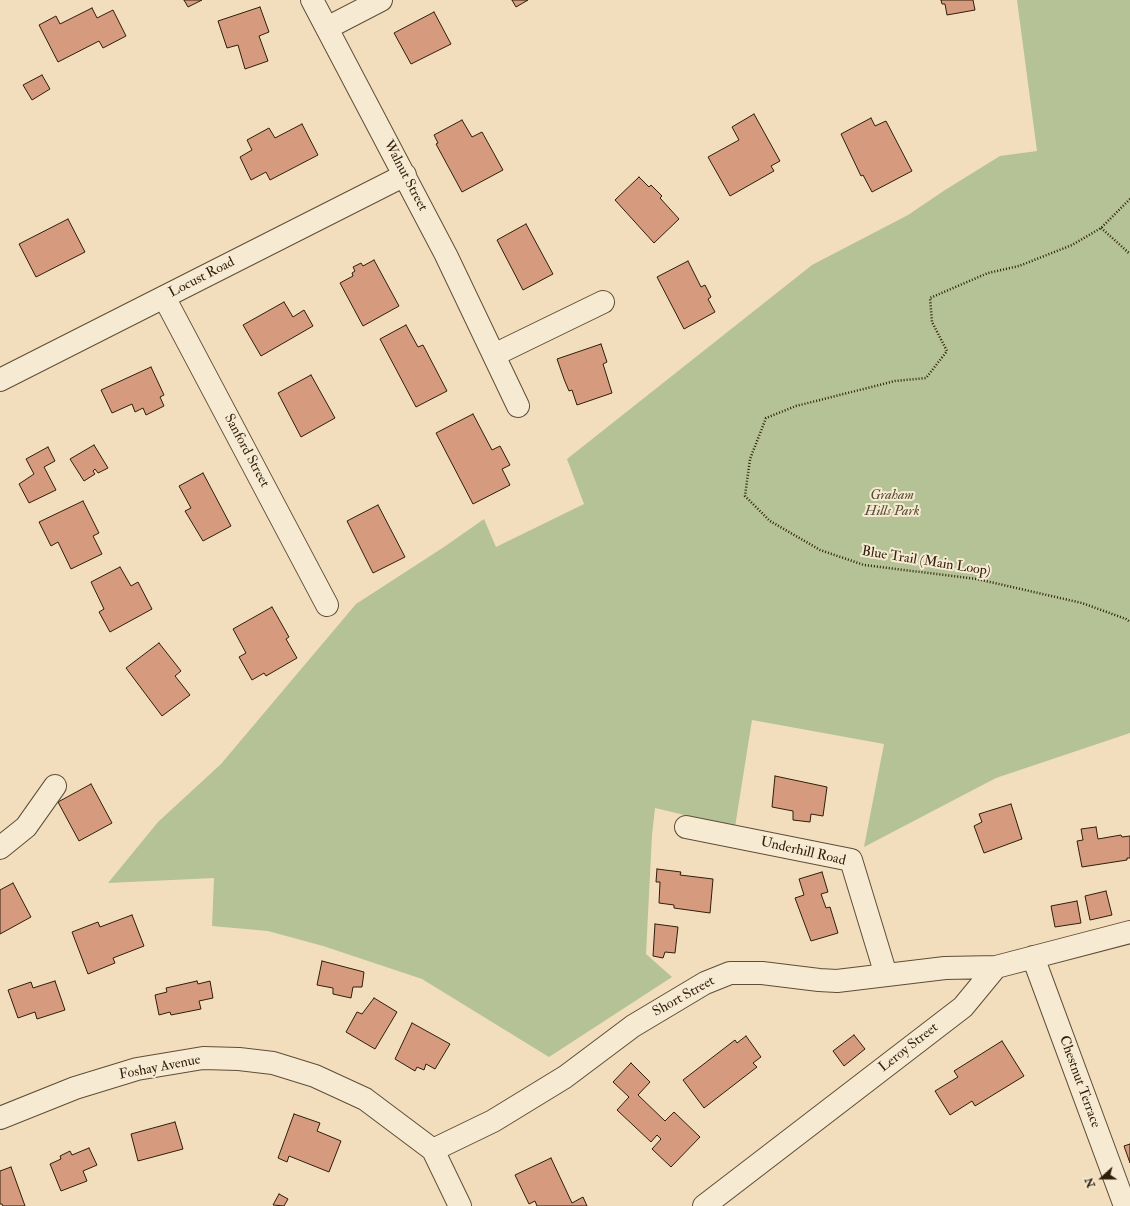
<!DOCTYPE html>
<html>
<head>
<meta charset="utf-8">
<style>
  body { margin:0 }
  #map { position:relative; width:1130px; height:1206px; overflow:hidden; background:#f2debc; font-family:"IM FELL Double Pica",serif }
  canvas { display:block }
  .north { position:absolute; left:1082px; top:1158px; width:40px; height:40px; -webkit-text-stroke:3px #f7ead3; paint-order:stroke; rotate:249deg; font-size:11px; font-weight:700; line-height:16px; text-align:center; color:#2e1e0a }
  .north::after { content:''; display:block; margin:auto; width:14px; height:18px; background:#2e1e0a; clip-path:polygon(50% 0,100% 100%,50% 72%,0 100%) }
</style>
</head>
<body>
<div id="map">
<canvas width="1130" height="1206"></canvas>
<div class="north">N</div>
</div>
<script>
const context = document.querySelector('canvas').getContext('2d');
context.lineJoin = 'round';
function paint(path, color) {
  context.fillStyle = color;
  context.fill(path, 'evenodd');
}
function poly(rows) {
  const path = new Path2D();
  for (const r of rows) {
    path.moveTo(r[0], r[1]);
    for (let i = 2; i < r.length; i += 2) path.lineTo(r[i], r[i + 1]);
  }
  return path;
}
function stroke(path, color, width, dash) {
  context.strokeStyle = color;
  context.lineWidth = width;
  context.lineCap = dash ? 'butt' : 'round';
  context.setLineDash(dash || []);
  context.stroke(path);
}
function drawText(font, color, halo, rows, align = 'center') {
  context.font = font + ' "IM FELL Double Pica",serif';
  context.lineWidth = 4;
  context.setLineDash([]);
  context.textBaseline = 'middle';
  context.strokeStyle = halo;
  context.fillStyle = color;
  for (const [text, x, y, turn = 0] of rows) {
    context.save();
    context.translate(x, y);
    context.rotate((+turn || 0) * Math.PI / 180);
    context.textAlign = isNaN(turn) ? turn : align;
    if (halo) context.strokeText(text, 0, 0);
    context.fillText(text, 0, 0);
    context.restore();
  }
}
paint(poly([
  [1017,0,1130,0,1130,733,996,778,864,847,884,744,752,720,735,827,655,808,652,835,646,954,672,977,549,1057,422,979,323,946,268,931,212,926,214,878,108,883,158,822,221,764,356,604,444,547,484,519,496,547,584,504,567,459,812,265,908,215,945,190,1000,156,1037,151]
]), '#b5c295');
const building = poly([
  [184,0,202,0,188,7,184,0],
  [512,0,528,0,516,7,512,0],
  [941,0,973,0,975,10,947,15,945,4,942,4,941,0],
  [260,7,269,32,259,36,268,61,245,69,238,45,227,48,218,21,260,7],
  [92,8,97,18,113,10,126,36,103,48,99,41,58,62,39,25,56,16,60,24,92,8],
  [434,12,451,44,411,64,394,33,434,12],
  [42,75,50,89,32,100,23,85,42,75],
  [754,114,780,161,771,166,774,171,730,196,708,157,739,140,732,127,754,114],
  [871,118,875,126,886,121,912,171,872,192,863,175,861,176,841,134,871,118],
  [462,120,472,137,482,132,503,170,462,192,436,144,438,143,434,135,462,120],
  [302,124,318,155,270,180,266,172,251,180,240,157,252,150,247,140,269,128,275,138,302,124],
  [639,177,649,187,651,185,662,196,660,198,679,219,654,243,615,200,639,177],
  [68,219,85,252,36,277,19,244,68,219],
  [526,224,553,274,523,290,497,240,526,224],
  [374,260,399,306,363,326,340,283,353,276,352,273,355,271,353,267,361,263,363,266,374,260],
  [688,261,701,287,705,285,711,297,708,299,715,312,684,329,657,277,688,261],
  [284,302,293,317,304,310,313,326,261,356,243,325,284,302],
  [406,325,418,347,423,345,447,391,416,407,380,339,406,325],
  [601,344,607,362,603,364,612,393,577,405,572,390,569,391,564,379,557,359,601,344],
  [151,367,164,395,160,397,164,406,146,415,143,408,135,412,132,404,112,413,101,390,151,367],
  [311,375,335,418,301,437,278,393,311,375],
  [473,414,492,450,500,446,510,465,502,469,510,485,473,504,436,433,473,414],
  [94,445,108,468,98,473,95,469,93,471,95,474,84,481,70,459,94,445],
  [48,447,55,461,44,467,56,490,29,503,19,484,34,474,26,459,48,447],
  [203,473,231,526,203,541,185,511,191,508,179,486,203,473],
  [83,501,99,533,93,536,102,554,71,569,58,542,51,546,39,522,83,501],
  [378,505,405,557,373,573,347,521,378,505],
  [120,567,131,586,138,582,152,609,110,632,99,612,104,609,91,582,120,567],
  [272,607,289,637,286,639,297,658,266,676,264,673,252,680,239,657,246,653,233,629,272,607],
  [159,643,181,671,175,676,190,695,162,716,126,668,159,643],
  [775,776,827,787,823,816,811,814,810,822,793,820,793,811,772,807,775,776],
  [91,784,112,823,79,841,58,802,91,784],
  [1011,804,1022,839,984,853,974,826,982,822,979,814,1011,804],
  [1096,827,1098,839,1121,835,1122,837,1130,836,1130,858,1127,858,1127,860,1082,867,1077,841,1083,840,1081,829,1096,827],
  [657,869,681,872,680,875,713,879,710,913,674,908,674,905,659,903,660,882,656,882,657,869],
  [822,872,828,892,821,894,826,908,830,907,838,933,811,941,795,898,804,895,799,879,822,872],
  [13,883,31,917,0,934,0,890,13,883],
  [1106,891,1112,915,1090,920,1085,896,1106,891],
  [1077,901,1081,923,1055,927,1051,906,1077,901],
  [132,915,144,946,113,958,115,963,88,974,72,932,98,922,100,927,132,915],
  [655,924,678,927,675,953,665,952,663,958,653,956,655,924],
  [322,961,364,972,362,987,353,987,351,998,333,994,333,988,317,985,322,961],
  [55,981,65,1010,37,1019,35,1012,18,1018,8,990,31,982,33,988,55,981],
  [197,981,198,984,210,981,213,998,199,1001,201,1009,171,1015,170,1012,159,1015,155,995,167,992,166,988,197,981],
  [374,998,397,1012,375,1049,346,1032,357,1012,362,1014,374,998],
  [412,1023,450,1044,435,1069,426,1064,424,1070,417,1067,415,1071,395,1059,412,1023],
  [854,1035,865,1049,844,1066,833,1051,854,1035],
  [746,1036,761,1057,753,1063,757,1067,704,1108,683,1080,735,1040,737,1043,746,1036],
  [1002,1041,1024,1076,975,1106,972,1101,950,1115,935,1091,958,1077,954,1071,1002,1041],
  [631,1063,650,1082,638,1095,665,1121,674,1112,700,1137,671,1167,652,1149,661,1139,657,1135,651,1142,617,1110,629,1097,613,1082,631,1063],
  [294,1114,320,1123,317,1131,341,1141,329,1172,289,1156,287,1162,278,1158,294,1114],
  [175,1122,183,1149,138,1161,131,1134,175,1122],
  [1130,1144,1130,1163,1124,1146,1130,1144],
  [89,1148,97,1165,83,1171,87,1181,61,1191,50,1164,61,1159,60,1156,70,1151,72,1155,89,1148],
  [551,1158,572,1203,583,1197,587,1206,537,1206,535,1201,529,1204,515,1175,551,1158],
  [11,1167,25,1206,3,1206,2,1204,0,1204,0,1171,11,1167],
  [279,1194,288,1199,284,1206,273,1205,279,1194]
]);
paint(building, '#d69b7e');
stroke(building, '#2e1e0a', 1);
const minor = poly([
  [312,0,446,255,518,406],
  [327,28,381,0],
  [164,297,327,605],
  [494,355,603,302],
  [0,380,405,175],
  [686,827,851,860,886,975],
  [0,848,26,827,55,786],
  [1033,957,1125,1206],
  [0,1118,75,1088,137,1069,203,1058,239,1059,273,1063,315,1076,365,1099,433,1150,460,1206],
  [433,1150,493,1121,565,1077,633,1026,705,983,730,973,762,973,819,980,837,981,945,968,996,967,1130,932],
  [704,1206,963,1007,996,967]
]);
stroke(minor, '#5f4e36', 24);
stroke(poly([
  [1130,199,1101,228,1072,245,1019,266,988,273,930,298,932,322,947,351,926,378,895,381,796,406,766,418,750,459,745,496,770,521,820,550,864,565,977,579,1082,603,1126,619,1130,622],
  [1101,228,1130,254]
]), '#2e1e0a', 2.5, [1, 2]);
stroke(minor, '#f7ead3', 22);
drawText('14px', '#2e1e0a', '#f7ead3', [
  ["Walnut Street",405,176,62],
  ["Locust Road",202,278,-27],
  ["Sanford Street",246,451,62],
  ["Blue Trail (Main Loop)",926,562,9],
  ["Underhill Road",803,852,13],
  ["Short Street",684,997,-29],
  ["Leroy Street",909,1048,-38],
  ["Foshay Avenue",160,1068,-11],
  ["Chestnut Terrace",1079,1082,70]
]);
drawText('italic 14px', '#564f34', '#f7ead3', [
  ["Graham",892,496],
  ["Hills Park",892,512]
]);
</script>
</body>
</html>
